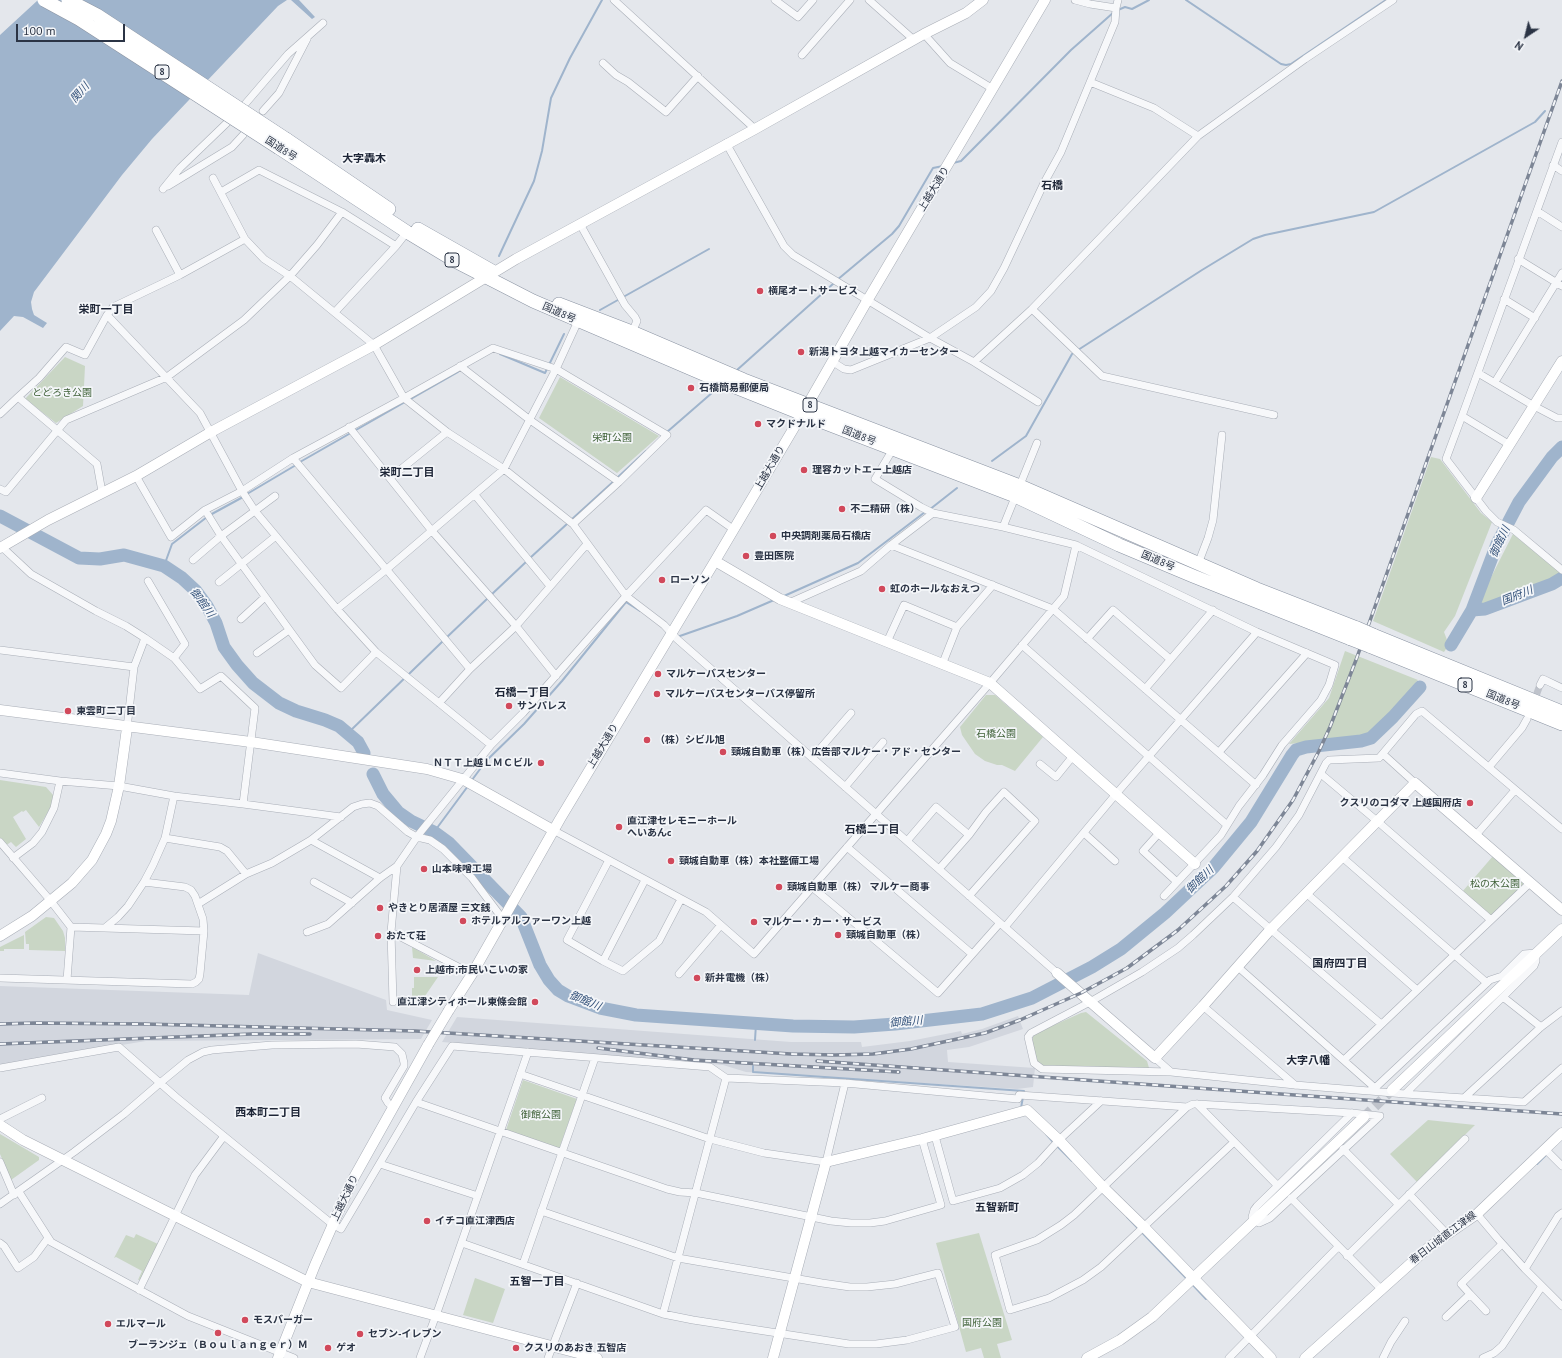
<!DOCTYPE html>
<html>
<head>
<meta charset="utf-8">
<style>
  body { margin:0 }
  #map { position:relative; width:1562px; height:1358px; overflow:hidden; background:#e4e7ec; font-family:"PT Sans",sans-serif }
  canvas { display:block }
  .north { position:absolute; left:1506px; top:16px; width:40px; height:40px; -webkit-text-stroke:3px #f4f6f9; paint-order:stroke; rotate:215deg; font-size:11px; font-weight:700; line-height:16px; text-align:center; color:#2b3445 }
  .north::after { content:''; display:block; margin:auto; width:14px; height:18px; background:#2b3445; clip-path:polygon(50% 0,100% 100%,50% 72%,0 100%) }
  .scale { position:absolute; left:16px; top:24px; width:109px; height:18px; box-sizing:border-box; border:2px solid #2b3445; border-top:0; padding-left:5px; font-size:12px; line-height:14px; white-space:nowrap; color:#2b3445; -webkit-text-stroke:3px #f4f6f9; paint-order:stroke }
</style>
</head>
<body>
<div id="map">
<canvas width="1562" height="1358"></canvas>
<div class="north">N</div>
<div class="scale">100 m</div>
</div>
<script>
const context = document.querySelector('canvas').getContext('2d');
context.lineJoin = 'round';
function paint(path, color) {
  context.fillStyle = color;
  context.fill(path, 'evenodd');
}
function poly(rows) {
  const path = new Path2D();
  for (const r of rows) {
    path.moveTo(r[0], r[1]);
    for (let i = 2; i < r.length; i += 2) path.lineTo(r[i], r[i + 1]);
  }
  return path;
}
function stroke(path, color, width, dash) {
  context.strokeStyle = color;
  context.lineWidth = width;
  context.lineCap = dash ? 'butt' : 'round';
  context.setLineDash(dash || []);
  context.stroke(path);
}
function drawText(font, color, halo, rows, align = 'center') {
  context.font = font + ' "PT Sans","Noto Sans JP",sans-serif';
  context.lineWidth = 3.5;
  context.setLineDash([]);
  context.textBaseline = 'middle';
  context.strokeStyle = halo;
  context.fillStyle = color;
  for (const [text, x, y, turn = 0] of rows) {
    context.save();
    context.translate(x, y);
    context.rotate((+turn || 0) * Math.PI / 180);
    context.textAlign = isNaN(turn) ? turn : align;
    if (halo) context.strokeText(text, 0, 0);
    context.fillText(text, 0, 0);
    context.restore();
  }
}
paint(poly([
  [258,953,386,1000,387,1010,432,1020,421,1039,146,1041,0,1065,0,986,249,995],
  [1018,1016,1023,1029,969,1047,947,1050,948,1062,1035,1068,1033,1087,1017,1089,746,1072,723,1065,442,1042,457,1017,791,1042,861,1042,862,1047,910,1041,961,1031,962,1034,982,1029]
]), '#d2d6de');
paint(poly([
  [65,357,85,366,83,406,56,423,25,399],
  [560,377,659,436,617,473,539,418],
  [1431,457,1440,459,1481,513,1492,522,1455,616,1444,632,1447,640,1450,643,1444,652,1373,621],
  [1513,534,1562,574,1490,605,1485,606,1481,605,1479,601,1481,597],
  [1345,651,1418,680,1391,712,1371,733,1355,738,1289,744,1329,698],
  [986,695,995,695,1043,737,1015,771,1002,765,997,765,985,761,975,754,962,735,960,727],
  [0,780,46,787,54,796,51,807,39,827,26,810,23,812,22,811,13,817,26,839,16,847,11,842,5,846,0,839],
  [1493,856,1525,883,1491,916,1462,892],
  [46,917,54,918,63,931,65,938,65,951,29,950,29,944,26,944,25,932],
  [24,935,24,949,4,949,4,951,0,951,0,947],
  [412,947,436,961,413,958],
  [414,977,438,977,425,996,412,996,412,988,414,988],
  [1086,1012,1147,1061,1149,1068,1044,1066,1038,1063,1031,1043,1034,1034,1081,1013],
  [523,1080,577,1099,559,1149,506,1130],
  [1428,1120,1475,1125,1417,1182,1390,1154],
  [0,1134,39,1157,39,1160,11,1180,0,1154],
  [979,1233,1012,1340,997,1344,1001,1358,984,1358,981,1348,966,1352,936,1243],
  [136,1234,158,1244,142,1279,138,1280,142,1271,116,1257,114,1258,126,1235,134,1238],
  [475,1278,505,1289,493,1323,463,1315]
]), '#c9d6c5');
paint(poly([
  [38,0,287,0,278,6,152,139,122,175,34,292,31,302,32,309,34,315,47,323,43,328,23,317,14,316,0,331,0,35],
  [291,0,299,0,315,17,312,19]
]), '#9fb4cc');
stroke(poly([
  [1186,0,1281,64,1286,65,1291,64,1386,0],
  [1118,10,1125,7,1132,9,1149,0],
  [953,163,961,161,1071,50,1114,12],
  [499,256,534,181,542,151,551,98,570,58,602,0],
  [837,280,892,234,899,226,933,168,943,166],
  [600,310,709,249],
  [1078,350,1202,270,1253,239,1265,235,1374,212,1535,122,1545,111],
  [500,354,545,373,564,334],
  [737,370,834,283],
  [409,400,458,372],
  [667,432,713,392],
  [992,461,1026,436,1072,354,1075,352],
  [300,462,405,402],
  [617,478,646,451],
  [247,494,296,465],
  [929,510,957,488],
  [210,515,243,497],
  [571,520,614,481],
  [530,558,568,523],
  [164,566,172,544,207,517],
  [491,595,527,561],
  [784,596,858,563,925,512],
  [677,637,737,616,774,600],
  [446,638,488,598],
  [348,733,443,641],
  [472,780,486,761,524,724,562,681,626,602,640,611],
  [434,832,468,786],
  [755,1040,756,1024],
  [753,1066,753,1072,1024,1091,1021,1108],
  [1046,1134,1054,1143],
  [1057,1146,1072,1161],
  [1537,1164,1547,1154],
  [1127,1217,1187,1279],
  [1191,1283,1206,1299]
]), '#9fb4cc', 2);
stroke(poly([
  [0,516,79,558,100,559,124,555,164,566,182,578,196,591,207,606,216,623,224,647,237,665,253,683,279,703,296,711,325,720,339,726,358,742,364,753],
  [1472,610,1485,609,1552,584,1562,578],
  [1451,645,1472,610,1497,544,1519,502,1552,457,1562,447],
  [373,774,383,794,398,812,411,821,434,832,449,843,521,917,540,965,549,980,558,990,568,996,600,1008,636,1015,793,1026,854,1027,895,1024,982,1014,1032,998,1092,967,1121,949,1165,913,1213,868,1251,822,1292,755,1296,750,1306,747,1361,741,1371,738,1393,717,1420,687]
]), '#9fb4cc', 13);
stroke(poly([
  [1533,704,1540,685]
]), '#bfc3cb', 7, [7, 3.5]);
stroke(poly([
  [1364,1117,1392,1090]
]), '#bfc3cb', 10, [10, 5]);
const street = poly([
  [614,0,755,129],
  [775,0,798,17,813,0],
  [869,0,914,40],
  [1075,0,1090,4,1116,8],
  [924,34,950,63,993,89],
  [802,55,850,0],
  [603,63,616,75,628,82,666,112,698,76],
  [1090,82,1154,108,1198,136],
  [240,110,288,54,323,23],
  [263,111,279,93,307,39],
  [1562,142,1462,416,1446,459,1486,511,1497,522,1514,530,1562,570],
  [726,143,784,246,793,255,930,338,974,362,1038,402],
  [1553,165,1562,171],
  [213,178,245,239,264,259,290,276,374,345,404,398,447,432,504,469,573,524,626,596,664,625,677,639,1057,973],
  [168,186,232,147,243,135],
  [163,189,180,168,233,117],
  [221,192,259,170,342,212],
  [1537,211,1562,227],
  [580,224,625,305,635,317,637,321,632,332],
  [156,230,180,275],
  [1518,259,1562,286],
  [1504,299,1535,318],
  [1032,309,1102,376,1274,415],
  [335,312,396,246],
  [107,315,200,413,242,491,255,511,337,609,376,652,491,745],
  [833,362,844,369,851,370,930,338,976,307,991,291,1004,268,1044,183,1061,152,1115,22,1116,8,1118,0],
  [974,362,1032,309,1198,136,1305,59,1393,0],
  [460,366,530,420,619,482],
  [1478,373,1534,406,1557,418,1562,418],
  [1495,382,1562,273],
  [0,414,18,397],
  [1462,416,1510,445],
  [349,427,432,531,516,626,556,676],
  [893,449,875,479,921,507,933,513,1003,527,1076,545,1257,632,1335,665,1329,685,1321,700,1282,745,1263,775,1239,806,1221,835,1164,896],
  [293,458,470,669],
  [136,476,171,537,205,510,242,491,293,458,404,398,493,348,556,369,667,435,619,482,573,524],
  [390,478,447,432],
  [0,489,6,492,66,420,167,377,244,320,290,276,317,245,342,212,396,246,407,232],
  [102,492,97,464,18,397,39,378,66,347,85,355,107,315,113,307,180,275,245,239],
  [475,495,550,586],
  [205,510,221,536,315,665,341,688,376,652],
  [1003,527,1037,443],
  [891,545,1053,609,1256,785],
  [2,547,31,574,96,611,126,626,145,638,174,658,200,689,221,676,255,708,243,804],
  [193,560,221,536,275,496],
  [1198,564,1208,538,1213,520,1222,435],
  [148,581,185,644,174,658],
  [219,582,276,536],
  [789,603,861,571,891,545,933,513],
  [337,609,387,569,504,469,556,369,578,321],
  [241,619,265,597],
  [1087,639,1113,610,1170,659],
  [887,642,904,605,957,627],
  [1022,645,1227,825],
  [0,650,134,667],
  [257,653,289,630],
  [942,665,957,627,993,585],
  [1540,685,1543,679,1562,688],
  [1145,689,1213,610],
  [439,703,470,669,516,626,587,544],
  [127,728,134,667,145,638],
  [1219,752,1307,653],
  [1383,754,1415,783],
  [812,758,851,713],
  [1040,764,1056,777,1073,756],
  [1489,767,1522,728,1527,719],
  [0,773,60,781,119,786,174,796,243,804,341,817],
  [1321,774,1377,821,1491,920],
  [845,787,883,742],
  [553,830,706,912,754,954,990,683,1064,596,1076,545],
  [1160,832,1143,851,1177,882],
  [1084,833,1115,861],
  [1476,835,1515,790],
  [165,838,220,847,227,851,246,874],
  [311,840,380,878],
  [907,841,936,807,969,835],
  [0,842,50,900,71,927,204,931],
  [847,847,972,954],
  [1342,857,1487,983],
  [13,858,33,843,42,832,54,808,60,781],
  [609,860,567,940,603,961,623,971,659,941,681,899],
  [939,869,969,835,986,812,1004,792,1035,821,969,896],
  [314,882,352,903],
  [812,887,938,993,1000,923],
  [1306,893,1417,990],
  [1233,897,1381,1024],
  [198,904,246,874,272,863,311,840,353,807,362,804,370,803,378,806,408,832,417,837,430,840,443,849,472,878,502,918],
  [106,927,118,917,128,906,144,882,153,865,165,838,174,796],
  [1005,927,1116,794,1257,632],
  [307,932,328,924,380,878,397,866],
  [391,932,472,974],
  [603,961,645,880],
  [1238,967,1375,1088,1490,980,1502,976,1524,954,1536,953,1536,961,1534,966,1405,1094,1524,1102,1562,1068],
  [679,974,721,925],
  [0,978,192,984,196,982,199,979,200,974,204,931,203,919,195,896,191,890,185,887,144,882],
  [67,980,71,927],
  [1503,997,1541,1027],
  [393,1002,391,932,397,866,419,834,491,745,523,713,626,596,706,510,733,529],
  [1203,1006,1295,1085],
  [1155,1058,1171,1072,1295,1085,1369,1091,1375,1088],
  [1344,1060,1530,883],
  [0,1068,119,1047,176,1097,332,1224,341,1229,416,1102,452,1046,710,1067,726,1078,845,1083,1018,1099,1019,1095,1187,1107],
  [1171,1072,1042,1069,1034,1063,1028,1037,1031,1033,1090,1002,1142,972,1178,948,1193,935,1233,897,1276,847,1299,815,1326,763,1329,760,1379,758,1416,714,1422,711,1562,829],
  [520,1074,710,1139,764,1153,826,1162,845,1083],
  [1370,1091,1405,1094],
  [1465,1097,1541,1027,1562,1011],
  [416,1102,667,1189,680,1192,696,1193,831,1221,851,1223,870,1223,885,1221,941,1205,922,1139],
  [1197,1104,1277,1185],
  [0,1119,42,1098],
  [935,1136,953,1201,1000,1188,1023,1175,1038,1163,1059,1140,1101,1101],
  [1234,1142,1101,1267,1083,1280,1049,1298,1010,1310,995,1255,1037,1240,1061,1225,1074,1215,1187,1107,1193,1104,1197,1104,1352,1113,1380,1116,1270,1218,1259,1223,1254,1220,1252,1217,1254,1210,1257,1206,1352,1113],
  [1343,1149,1398,1204],
  [1545,1149,1562,1166],
  [0,1162,14,1195],
  [380,1164,478,1196],
  [19,1192,51,1242,188,1316,294,1358],
  [1409,1194,1447,1234],
  [1291,1198,1381,1289],
  [0,1204,74,1152,124,1114,160,1083,188,1060,203,1052,212,1050,272,1045,356,1044,395,1047,402,1054,404,1063,404,1066,385,1098,388,1103,393,1107],
  [1477,1214,1498,1239,1525,1269,1562,1306],
  [0,1243,4,1246,18,1268,34,1257,48,1238],
  [462,1243,663,1314,693,1320,849,1344,876,1344,907,1340,955,1327,938,1273,895,1284,867,1287,850,1287,822,1283,678,1258,541,1211],
  [1347,1256,1465,1139],
  [523,1264,595,1058],
  [1525,1269,1558,1216,1562,1213],
  [139,1290,195,1175,224,1136],
  [1470,1294,1486,1311],
  [663,1314,726,1078],
  [1446,1317,1470,1294,1461,1284,1502,1244],
  [420,1358,439,1307,528,1052],
  [548,1358,577,1283],
  [1229,1358,1338,1247],
  [1383,1358,1391,1342,1405,1321],
  [1483,1358,1494,1353,1502,1346,1542,1286]
]);
const secondary = poly([
  [1476,498,1562,361],
  [0,548,48,520,136,476,211,432,374,345,516,259,755,129,924,34,966,13,983,0],
  [715,561,780,599,990,683,1195,864],
  [0,710,251,742,427,769,462,779,553,830],
  [0,936,32,916,72,883,92,860,106,834,111,821,119,786,127,728],
  [1057,973,1155,1058,1203,1006,1270,930,1415,783,1562,910],
  [449,1010,472,974,560,819,715,561,808,404,867,301,1045,0],
  [1392,1090,1562,929],
  [0,1125,23,1140,63,1160,308,1282,597,1358],
  [278,1358,315,1265,352,1181,428,1045],
  [773,1358,826,1162,922,1139,1027,1110,1059,1140,1103,1187,1144,1227,1271,1358],
  [1087,1358,1120,1340,1152,1317,1364,1117],
  [1305,1358,1429,1247,1477,1214,1562,1133]
]);
const highway = poly([
  [286,139,389,209],
  [279,148,407,232,455,261,533,301,715,379,820,421,1015,496,1119,545,1193,576,1351,639],
  [418,229,492,271],
  [559,304,632,332,744,380,1020,486,1257,589,1357,628],
  [1373,635,1562,712],
  [1369,646,1562,724]
]);
stroke(street, '#a9aeb7', 8);
stroke(secondary, '#a9aeb7', 11);
stroke(highway, '#8b94a3', 14);
stroke(street, '#f7f8fa', 7);
stroke(secondary, '#fff', 10);
stroke(highway, '#fff', 13);
const rail = poly([
  [0,1024,35,1023,144,1024,415,1031,791,1054,835,1055,873,1054,911,1049,985,1033,1020,1020,1081,993,1127,968,1178,930,1226,886,1257,851,1293,800,1319,751,1330,727,1356,660,1562,81],
  [0,1044,252,1034,310,1034],
  [598,1048,694,1060,899,1072],
  [817,1061,1562,1114]
]);
stroke(rail, '#7d8696', 3.5);
stroke(rail, '#f4f6f9', 2, [6]);
const secondaryBridge = poly([
  [428,1045,449,1010]
]);
const highwayBridge = poly([
  [44,0,79,19,279,148],
  [68,0,97,15,286,139],
  [1357,628,1373,635],
  [1351,639,1369,646]
]);
stroke(secondaryBridge, '#a9aeb7', 11, []);
stroke(highwayBridge, '#8b94a3', 14, []);
stroke(secondaryBridge, '#fff', 10);
stroke(highwayBridge, '#fff', 13);
for (const [x, y, r, color] of [
  [760,291,4,"#d1495b"],
  [801,352,4,"#d1495b"],
  [691,388,4,"#d1495b"],
  [758,424,4,"#d1495b"],
  [804,470,4,"#d1495b"],
  [842,509,4,"#d1495b"],
  [773,536,4,"#d1495b"],
  [746,556,4,"#d1495b"],
  [662,580,4,"#d1495b"],
  [882,589,4,"#d1495b"],
  [658,674,4,"#d1495b"],
  [657,694,4,"#d1495b"],
  [509,706,4,"#d1495b"],
  [68,711,4,"#d1495b"],
  [647,740,4,"#d1495b"],
  [723,752,4,"#d1495b"],
  [541,763,4,"#d1495b"],
  [1470,803,4,"#d1495b"],
  [619,827,4,"#d1495b"],
  [671,861,4,"#d1495b"],
  [424,869,4,"#d1495b"],
  [779,887,4,"#d1495b"],
  [380,908,4,"#d1495b"],
  [463,921,4,"#d1495b"],
  [754,922,4,"#d1495b"],
  [838,935,4,"#d1495b"],
  [378,936,4,"#d1495b"],
  [417,970,4,"#d1495b"],
  [697,978,4,"#d1495b"],
  [535,1002,4,"#d1495b"],
  [427,1221,4,"#d1495b"],
  [245,1320,4,"#d1495b"],
  [108,1324,4,"#d1495b"],
  [218,1333,4,"#d1495b"],
  [360,1334,4,"#d1495b"],
  [328,1348,4,"#d1495b"],
  [516,1348,4,"#d1495b"]
]) {
  const dot = new Path2D();
  dot.arc(x, y, r, 0, 2 * Math.PI);
  context.fillStyle = color;
  context.fill(dot);
  stroke(dot, '#f4f6f9', 1.5);
}
for (const [x, y, w] of [
  [162,72,14],
  [452,260,14],
  [810,405,14],
  [1465,685,14]
]) {
  const box = new Path2D();
  box.roundRect(x - w / 2, y - 7, w, 14, 3);
  context.fillStyle = '#f4f6f9';
  context.fill(box);
  stroke(box, '#2b3445', 1);
}
drawText('bold 9px', '#2b3445', null, [
  ["8",162,72],
  ["8",452,260],
  ["8",810,405],
  ["8",1465,685]
]);
drawText('10px', '#2b3445', '#f4f6f9', [
  ["国道8号",281,149,33],
  ["上越大通り",934,189,-59],
  ["国道8号",559,313,24],
  ["国道8号",859,436,21],
  ["上越大通り",770,468,-60],
  ["国道8号",1158,561,23],
  ["国道8号",1503,700,22],
  ["上越大通り",603,746,-59],
  ["上越大通り",345,1198,-65],
  ["春日山城直江津線",1443,1238,-37]
]);
drawText('bold 10px', '#2b3445', '#f4f6f9', [
  ["横尾オートサービス",768,291],
  ["新潟トヨタ上越マイカーセンター",809,352],
  ["石橋簡易郵便局",699,388],
  ["マクドナルド",766,424],
  ["理容カットエー上越店",812,470],
  ["不二精研（株）",850,509],
  ["中央調剤薬局石橋店",781,536],
  ["豊田医院",754,556],
  ["ローソン",670,580],
  ["虹のホールなおえつ",890,589],
  ["マルケーバスセンター",666,674],
  ["マルケーバスセンターバス停留所",665,694],
  ["サンパレス",517,706],
  ["東雲町二丁目",76,711],
  ["（株）シビル旭",655,740],
  ["頸城自動車（株）広告部マルケー・アド・センター",731,752],
  ["ＮＴＴ上越ＬＭＣビル",533,763,"right"],
  ["クスリのコダマ 上越国府店",1462,803,"right"],
  ["直江津セレモニーホール",627,821],
  ["へいあんc",627,833],
  ["頸城自動車（株）本社整備工場",679,861],
  ["山本味噌工場",432,869],
  ["頸城自動車（株） マルケー商事",787,887],
  ["やきとり居酒屋 三文銭",388,908],
  ["ホテルアルファーワン上越",471,921],
  ["マルケー・カー・サービス",762,922],
  ["頸城自動車（株）",846,935],
  ["おたて荘",386,936],
  ["上越市;市民いこいの家",425,970],
  ["新井電機（株）",705,978],
  ["直江津シティホール東條会館",527,1002,"right"],
  ["イチコ直江津西店",435,1221],
  ["モスバーガー",253,1320],
  ["エルマール",116,1324],
  ["セブン-イレブン",368,1334],
  ["ブーランジェ（Ｂｏｕｌａｎｇｅｒ）Ｍ",218,1345,"center"],
  ["ゲオ",336,1348],
  ["クスリのあおき 五智店",524,1348]
], 'left');
drawText('10px', '#3f6138', '#f4f6f9', [
  ["とどろき公園",62,393],
  ["栄町公園",612,438],
  ["石橋公園",996,734],
  ["松の木公園",1495,884],
  ["御館公園",541,1115],
  ["国府公園",982,1323]
]);
drawText('italic 11px', '#34527a', '#f4f6f9', [
  ["関川",80,93,-48],
  ["御館川",1500,542,-65],
  ["国府川",1517,596,-22],
  ["御館川",202,603,54],
  ["御館川",1200,880,-44],
  ["御館川",585,1001,22],
  ["御館川",906,1022,-5]
]);
drawText('bold 11px', '#1d2536', '#f4f6f9', [
  ["大字轟木",364,159],
  ["石橋",1052,186],
  ["栄町一丁目",106,310],
  ["栄町二丁目",407,473],
  ["石橋一丁目",522,693],
  ["石橋二丁目",872,830],
  ["国府四丁目",1340,964],
  ["大字八幡",1308,1061],
  ["西本町二丁目",268,1113],
  ["五智新町",997,1208],
  ["五智一丁目",537,1282]
]);
</script>
</body>
</html>
